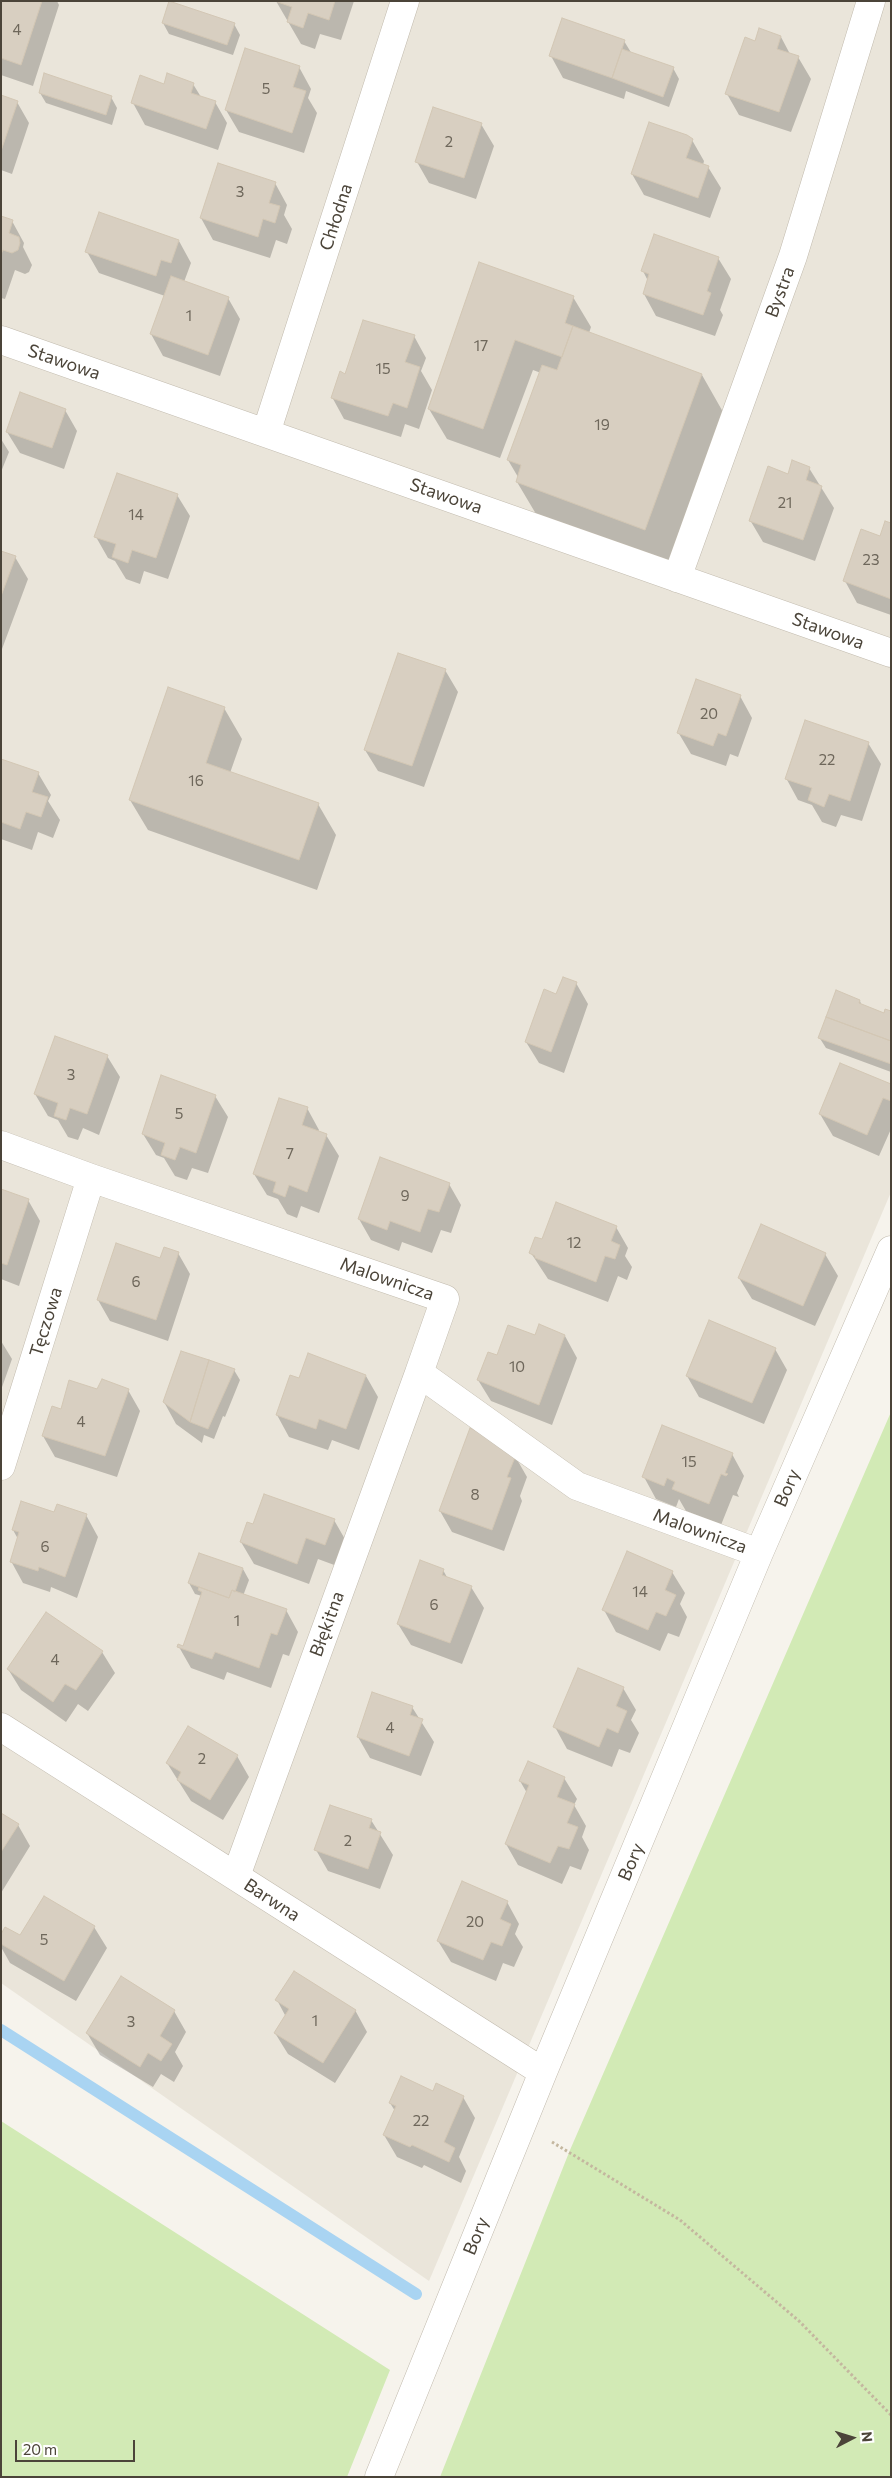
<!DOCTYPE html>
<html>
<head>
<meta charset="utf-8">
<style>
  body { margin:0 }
  #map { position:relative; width:892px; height:2478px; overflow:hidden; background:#f6f3ec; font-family:Commissioner,sans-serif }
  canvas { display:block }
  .frame { position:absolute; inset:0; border:2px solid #4b4439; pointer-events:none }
  .north { position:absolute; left:827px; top:2413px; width:50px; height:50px; -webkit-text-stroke:4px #fff; paint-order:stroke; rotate:85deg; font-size:14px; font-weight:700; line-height:20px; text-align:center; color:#4b4439 }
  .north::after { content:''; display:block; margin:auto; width:18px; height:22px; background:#4b4439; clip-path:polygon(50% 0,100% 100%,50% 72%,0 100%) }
  .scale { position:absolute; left:15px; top:2440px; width:120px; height:22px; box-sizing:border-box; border:2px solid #4b4439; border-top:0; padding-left:6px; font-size:15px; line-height:18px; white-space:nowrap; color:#4b4439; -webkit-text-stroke:4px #fff; paint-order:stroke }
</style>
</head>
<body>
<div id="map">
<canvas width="892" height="2478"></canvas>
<div class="frame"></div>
<div class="north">N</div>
<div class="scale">20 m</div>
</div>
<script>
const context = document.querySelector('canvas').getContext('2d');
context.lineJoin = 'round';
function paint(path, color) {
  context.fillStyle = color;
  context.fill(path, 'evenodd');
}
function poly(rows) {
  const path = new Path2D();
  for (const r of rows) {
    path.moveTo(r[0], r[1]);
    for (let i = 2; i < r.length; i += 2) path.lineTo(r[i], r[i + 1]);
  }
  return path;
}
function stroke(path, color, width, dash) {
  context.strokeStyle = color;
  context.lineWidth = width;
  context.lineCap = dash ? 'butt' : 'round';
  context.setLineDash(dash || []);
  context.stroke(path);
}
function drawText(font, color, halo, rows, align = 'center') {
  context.font = font + ' Commissioner,sans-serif';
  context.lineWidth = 4.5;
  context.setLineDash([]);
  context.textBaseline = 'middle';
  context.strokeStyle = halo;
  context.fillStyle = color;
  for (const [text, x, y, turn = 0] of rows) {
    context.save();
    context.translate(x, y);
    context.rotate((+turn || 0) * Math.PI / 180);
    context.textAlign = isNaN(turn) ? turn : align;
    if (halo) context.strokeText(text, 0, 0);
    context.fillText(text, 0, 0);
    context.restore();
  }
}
paint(poly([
  [1,1,891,1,891,1192,429,2281,1,1983]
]), '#eae5da');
paint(poly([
  [891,1412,891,2477,440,2477,570,2150],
  [1,2121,390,2370,347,2477,1,2477]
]), '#d2eab5');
paint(poly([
  [1,1,57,1,59,5,33,86,1,75],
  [276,1,354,1,341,40,320,34,315,49,301,44],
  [163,23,234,24,240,35,233,55,169,34],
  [781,37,790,54,798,57,811,79,791,132,739,115,727,94,756,42],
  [624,41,632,54,673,68,679,79,669,107,626,91,624,99,563,78,551,56],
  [299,67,311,89,308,98,317,113,304,153,239,132,226,110],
  [193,84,201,97,215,102,227,123,218,150,145,125,133,103,165,85],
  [40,93,111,97,117,108,112,125,46,103],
  [1,96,17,102,29,123,12,174,1,170],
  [481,124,494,146,476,199,429,183,417,162],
  [692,140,704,161,703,165,708,167,721,188,710,218,644,195,632,174],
  [275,183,287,205,284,215,292,229,287,244,276,240,270,258,213,240,201,218],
  [1,217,12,221,24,243,23,247,32,265,29,272,25,274,15,270,5,299,1,298],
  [179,241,191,263,184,282,228,298,240,319,220,376,163,356,151,334,165,296,99,273,87,252],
  [718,258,731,279,720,310,723,315,715,336,656,316,644,294,648,281,643,271],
  [480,263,573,297,591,327,589,333,702,375,723,412,667,567,539,519,517,482,518,477,508,460,541,373,533,370,500,458,447,439,429,409],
  [414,336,426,358,421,371,432,390,419,429,405,424,401,437,344,419,332,397,346,375],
  [65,410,77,431,64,469,20,453,7,432],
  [1,439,9,452,1,472],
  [809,468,834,508,815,561,763,542,750,520,788,475],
  [177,495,190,516,168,579,144,571,140,584,126,579,115,561,108,558,96,537],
  [891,525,891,615,857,603,845,581],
  [1,552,15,557,28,579,2,649],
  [445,670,458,692,424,787,378,771,365,750],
  [740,696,752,718,738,757,730,754,726,766,691,754,678,732],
  [224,708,242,739,230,773,318,804,336,835,317,890,148,830,130,800],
  [868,743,881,764,862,821,841,815,836,827,822,822,812,805,798,800,786,778],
  [1,760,38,773,51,795,48,801,60,820,53,838,38,832,32,850,1,839],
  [576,983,588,1004,564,1073,539,1063,526,1042,557,995],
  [860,1001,862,1006,884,1015,891,1013,891,1072,826,1048,819,1037],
  [107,1056,120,1077,99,1135,83,1128,78,1140,68,1137,58,1120,48,1116,35,1094],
  [891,1086,891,1129,879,1156,833,1136,820,1114],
  [215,1096,228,1117,208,1173,192,1168,187,1180,175,1176,164,1158,156,1155,143,1134],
  [307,1108,319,1130,318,1132,326,1135,339,1156,319,1213,301,1206,297,1218,287,1214,278,1199,267,1195,254,1174],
  [449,1184,461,1205,451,1233,441,1230,432,1253,402,1242,399,1251,371,1240,359,1219],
  [1,1191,28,1200,40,1221,19,1286,1,1279],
  [616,1227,628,1248,625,1256,632,1267,627,1280,618,1276,608,1302,548,1279,531,1253,542,1241],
  [178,1253,190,1274,168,1341,110,1321,98,1300,161,1260],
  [825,1254,838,1276,815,1326,752,1299,739,1278],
  [540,1326,565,1336,577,1358,552,1425,491,1401,478,1380,498,1357,536,1337],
  [1,1341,12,1359,1,1390],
  [775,1349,787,1370,764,1424,699,1397,687,1376],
  [234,1370,240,1380,225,1417,223,1416,214,1439,204,1435,202,1443,176,1424,164,1402],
  [366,1376,378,1397,359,1450,332,1440,328,1450,289,1437,277,1415,300,1380],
  [128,1390,140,1411,117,1477,55,1457,43,1436,61,1410,98,1391],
  [470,1430,515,1456,527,1477,520,1496,522,1501,504,1551,452,1532,440,1511],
  [732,1454,744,1476,737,1493,739,1497,733,1495,721,1525,686,1511,679,1499,676,1507,656,1499,644,1477],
  [55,1514,86,1515,98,1537,77,1598,51,1587,50,1592,23,1583,11,1561,18,1539,13,1530],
  [334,1520,346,1541,337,1566,318,1559,309,1584,254,1564,241,1542,254,1526],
  [200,1555,243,1569,249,1580,243,1596,286,1610,298,1632,289,1656,283,1654,271,1688,227,1672,224,1680,191,1668,179,1647,183,1647,202,1596,195,1594,189,1583],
  [443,1570,448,1579,471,1587,484,1608,462,1664,411,1645,398,1624],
  [672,1572,685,1593,680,1604,687,1617,679,1637,668,1633,660,1651,616,1632,604,1610],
  [102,1652,115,1673,88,1711,78,1704,66,1722,21,1690,8,1669],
  [579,1670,623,1688,636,1710,631,1720,639,1733,630,1753,619,1749,612,1767,567,1749,555,1727],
  [412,1707,434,1742,421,1776,370,1758,358,1737],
  [237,1756,249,1777,223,1820,191,1801,167,1763],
  [564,1778,577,1799,574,1805,586,1826,582,1837,589,1850,581,1870,570,1866,562,1884,518,1865,506,1844,527,1793,520,1781],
  [1,1815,18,1825,30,1846,1,1893],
  [371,1820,393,1855,380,1889,328,1871,316,1850],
  [507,1902,519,1924,515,1934,523,1947,514,1967,503,1963,496,1981,451,1962,438,1941],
  [94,1927,107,1948,76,2001,10,1963,1,1947,1,1936,21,1937],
  [277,2000,355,2010,367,2032,335,2083,288,2054,275,2033,286,2017],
  [174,2011,186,2032,175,2052,183,2066,174,2082,161,2074,153,2087,100,2055,87,2033],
  [433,2092,463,2097,475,2118,459,2157,466,2171,461,2183,424,2165,422,2168,397,2157,384,2135,395,2111,390,2103]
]), '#0003');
stroke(poly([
  [1,2030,416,2294]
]), '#a9d4f2', 12);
const building = poly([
  [1,1,42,1,21,65,1,58,1,1],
  [169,1,235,23,227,45,162,23,169,1],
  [275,1,335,1,329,20,308,13,303,28,287,22,292,7,275,1],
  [562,18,625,40,612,78,549,56,562,18],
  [759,28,781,36,777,49,799,56,779,112,725,94,745,37,755,41,759,28],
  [245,48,300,66,293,87,306,91,292,133,225,110,245,48],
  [622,49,674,67,663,97,612,78,622,49],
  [44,73,112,96,106,115,39,93,44,73],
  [167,73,194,83,191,93,216,101,206,129,131,103,140,75,164,84,167,73],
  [1,95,18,101,1,151,1,95],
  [433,107,482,123,464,178,415,162,433,107],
  [649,122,687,135,693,139,686,158,709,166,698,198,631,174,649,122],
  [218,163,276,182,269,203,280,206,275,223,263,219,258,237,200,218,218,163],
  [99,212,179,240,171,263,161,260,156,276,85,252,99,212],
  [1,216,13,220,9,233,19,237,20,243,18,250,12,253,3,250,1,254,1,216],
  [654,234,719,257,707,291,711,293,703,315,643,294,649,274,641,271,654,234],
  [479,262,574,296,565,323,573,326,562,357,515,340,483,429,428,409,479,262],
  [171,276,229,297,208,355,150,334,171,276],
  [363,320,415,335,405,362,420,367,407,408,393,403,388,416,331,398,340,371,345,374,363,320],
  [573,326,702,374,645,530,516,482,521,465,507,460,542,365,557,370,573,326],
  [20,392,66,409,52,448,6,432,20,392],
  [792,460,810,467,806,480,822,486,803,540,749,521,768,466,788,474,792,460],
  [117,473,178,494,156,558,132,550,128,563,112,557,116,544,94,537,117,473],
  [885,521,891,523,891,599,843,581,861,529,880,536,885,521],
  [1,551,16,556,1,596,1,551],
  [398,653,446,669,412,766,364,750,398,653],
  [696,679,741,695,726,736,718,733,713,746,677,733,696,679],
  [168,687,225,707,206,763,319,803,299,860,129,800,168,687],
  [805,720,869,742,850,801,829,794,824,807,808,800,812,788,785,779,805,720],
  [1,759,39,772,32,792,48,797,41,817,26,812,20,829,1,822,1,759],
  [563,977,577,982,551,1052,525,1042,544,989,556,994,563,977],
  [836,990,860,1000,859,1003,884,1013,885,1009,891,1011,891,1041,826,1017,836,990],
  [826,1017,891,1041,891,1064,818,1038,826,1017],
  [55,1036,108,1055,87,1114,70,1108,66,1120,54,1116,58,1103,34,1094,55,1036],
  [840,1063,891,1084,891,1101,883,1098,867,1135,819,1114,840,1063],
  [161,1075,216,1095,196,1153,180,1147,175,1160,161,1155,165,1143,142,1134,161,1075],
  [279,1098,308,1107,302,1125,327,1134,307,1192,289,1185,285,1197,273,1192,276,1182,253,1174,279,1098],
  [380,1157,450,1183,439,1212,428,1209,420,1232,390,1221,387,1230,358,1219,380,1157],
  [1,1189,29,1199,7,1265,1,1263,1,1189],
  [556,1202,617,1226,611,1241,620,1245,615,1259,605,1256,596,1282,535,1258,535,1256,529,1253,535,1237,542,1239,556,1202],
  [761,1224,826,1253,803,1306,738,1278,761,1224],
  [116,1243,160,1258,164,1247,179,1252,156,1320,97,1300,116,1243],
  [709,1320,776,1348,752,1403,686,1376,709,1320],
  [539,1324,565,1335,539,1405,477,1380,488,1352,497,1355,508,1325,535,1335,539,1324],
  [181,1351,209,1360,190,1422,163,1402,181,1351],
  [308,1353,366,1375,346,1429,319,1419,316,1429,276,1415,290,1375,299,1378,308,1353],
  [209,1360,235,1369,208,1429,190,1422,209,1360],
  [102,1379,129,1389,105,1456,42,1436,52,1406,61,1409,69,1380,97,1389,102,1379],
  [662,1425,733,1453,725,1473,728,1474,726,1476,721,1474,709,1504,672,1489,675,1482,667,1478,664,1486,642,1477,662,1425],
  [470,1428,502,1443,500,1448,516,1455,507,1477,511,1478,492,1530,439,1511,470,1428],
  [264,1494,335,1519,325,1545,306,1538,297,1564,240,1542,247,1522,253,1524,264,1494],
  [21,1501,54,1512,57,1504,87,1514,65,1577,39,1567,38,1571,10,1562,19,1532,12,1530,21,1501],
  [627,1551,673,1571,665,1590,676,1595,666,1616,656,1612,648,1630,602,1610,627,1551],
  [199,1553,243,1568,235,1592,232,1590,229,1598,188,1583,199,1553],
  [420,1560,444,1569,442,1575,472,1586,450,1643,397,1624,420,1560],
  [199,1587,229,1598,232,1590,287,1609,277,1635,271,1633,259,1668,215,1652,212,1659,177,1647,178,1644,183,1646,202,1592,198,1590,199,1587],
  [46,1612,103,1651,76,1690,65,1684,53,1702,7,1669,46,1612],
  [578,1668,624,1687,616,1706,627,1711,618,1733,607,1728,599,1747,553,1727,578,1668],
  [372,1692,413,1706,410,1715,423,1719,409,1756,357,1737,372,1692],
  [188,1726,238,1755,210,1800,177,1780,181,1772,166,1763,188,1726],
  [528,1761,565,1777,557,1797,575,1804,567,1823,578,1827,569,1849,558,1846,550,1863,505,1844,529,1785,519,1781,528,1761],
  [330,1805,372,1819,369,1828,381,1832,368,1869,314,1850,330,1805],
  [1,1813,19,1824,1,1852,1,1813],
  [462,1881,508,1901,500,1919,511,1924,502,1946,491,1942,483,1960,437,1941,462,1881],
  [44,1896,95,1926,64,1981,1,1944,1,1934,5,1927,20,1935,44,1896],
  [294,1971,356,2010,323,2063,274,2033,289,2009,275,2000,294,1971],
  [121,1976,175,2010,160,2036,172,2044,161,2061,148,2053,140,2067,86,2033,121,1976],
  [401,2076,433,2091,436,2083,464,2096,444,2142,455,2148,449,2162,412,2145,410,2147,383,2135,396,2106,389,2103,401,2076]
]);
paint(building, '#d8cfc1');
stroke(building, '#d3c7b4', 1);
const minor = poly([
  [1,340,891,653],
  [266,433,405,1],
  [677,578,793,256,871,1],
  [1,1145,91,1178,445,1299,419,1373,577,1486,759,1553],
  [1,1466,91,1178],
  [1,1727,543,2072],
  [236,1876,419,1373],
  [379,2477,543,2072,759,1553,891,1250]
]);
stroke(minor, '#c2bbae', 29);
stroke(poly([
  [552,2142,680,2220,799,2321,891,2415]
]), '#c4b79f', 3, [2.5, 2.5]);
stroke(minor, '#fff', 28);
drawText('15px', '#6e675b', null, [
  ["4",17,30],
  ["5",266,89],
  ["2",449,142],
  ["3",240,192],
  ["1",189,316],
  ["17",481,346],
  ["15",383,369],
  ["19",602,425],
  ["21",785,503],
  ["14",136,515],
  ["23",871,560],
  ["20",709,714],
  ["22",827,760],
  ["16",196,781],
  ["3",71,1075],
  ["5",179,1114],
  ["7",290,1154],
  ["9",405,1196],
  ["12",574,1243],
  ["6",136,1282],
  ["10",517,1367],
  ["4",81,1422],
  ["15",689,1462],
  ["8",475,1495],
  ["6",45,1547],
  ["14",640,1592],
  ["6",434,1605],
  ["1",237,1621],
  ["4",55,1660],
  ["4",390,1728],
  ["2",202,1759],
  ["2",348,1841],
  ["20",475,1922],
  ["5",44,1940],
  ["1",315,2021],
  ["3",131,2022],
  ["22",421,2121]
]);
drawText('18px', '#4b4439', '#fff', [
  ["Chłodna",336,217,-72],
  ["Bystra",780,292,-70],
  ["Stawowa",64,362,19],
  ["Stawowa",446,496,19],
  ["Stawowa",828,631,20],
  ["Malownicza",387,1279,19],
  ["Tęczowa",46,1322,-73],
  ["Bory",787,1488,-67],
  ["Malownicza",700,1531,20],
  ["Błękitna",327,1624,-70],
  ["Bory",631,1862,-67],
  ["Barwna",272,1900,33],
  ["Bory",476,2236,-68]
]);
</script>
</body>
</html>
